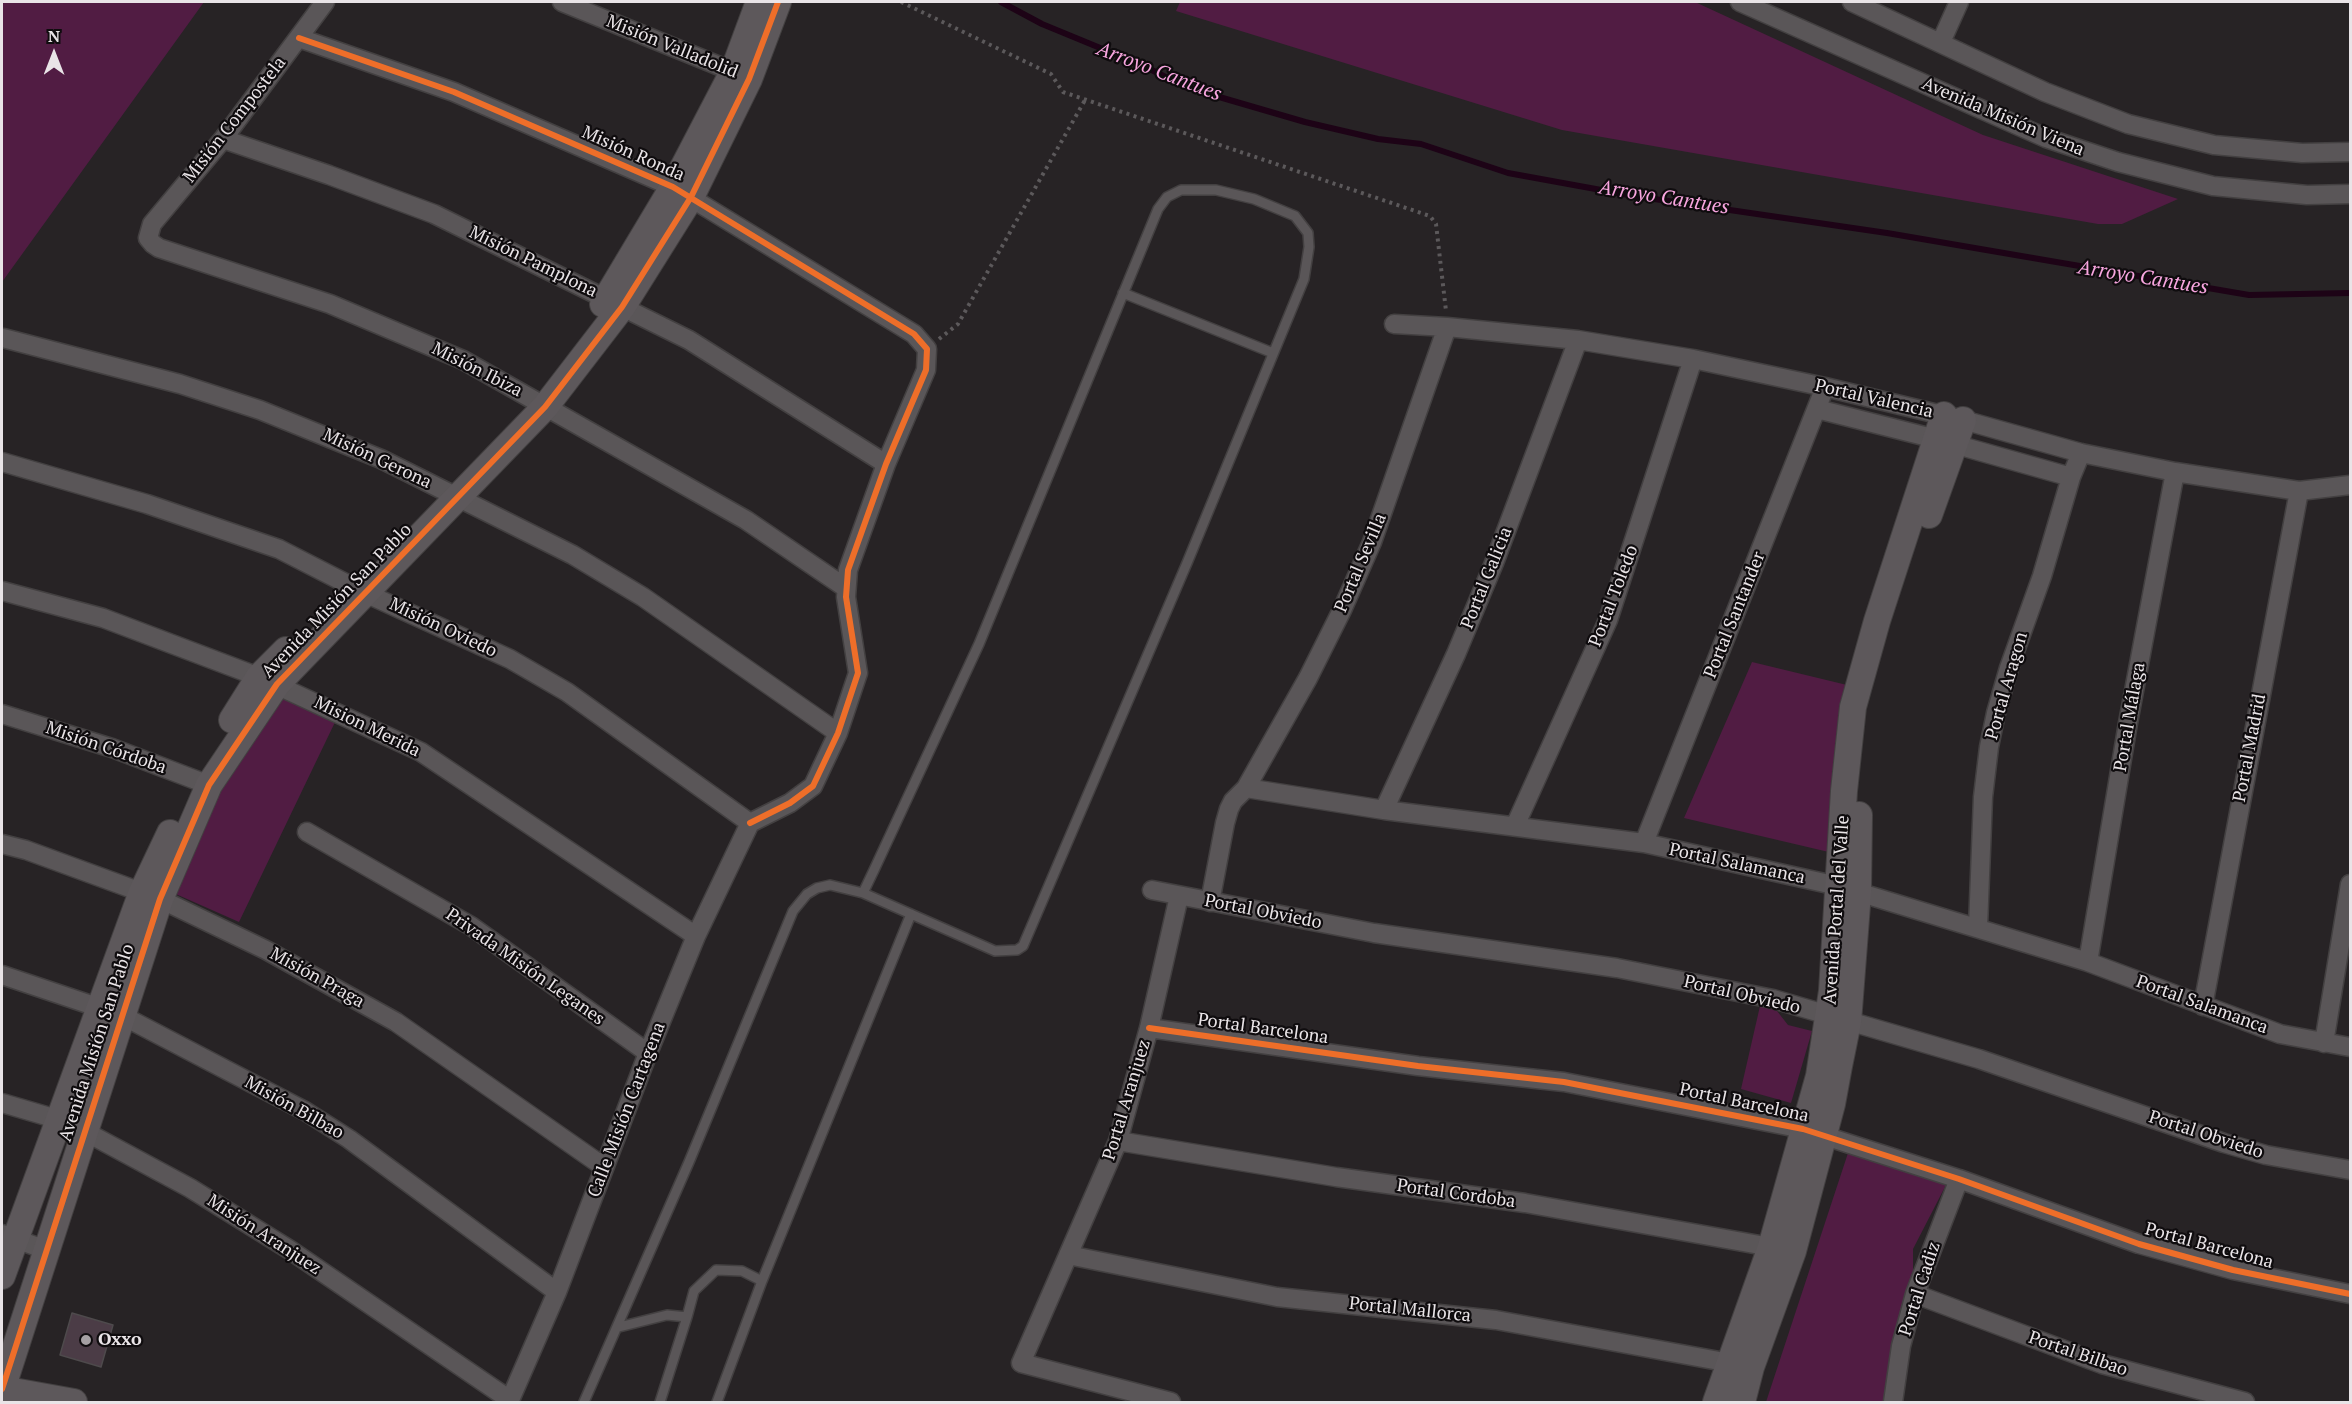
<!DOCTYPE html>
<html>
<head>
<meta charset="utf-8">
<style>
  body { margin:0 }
  #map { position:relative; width:2352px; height:1404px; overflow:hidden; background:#272325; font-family:"PT Serif",serif }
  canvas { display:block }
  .frame { position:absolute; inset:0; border:3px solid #e9e4e7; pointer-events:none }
  .north { position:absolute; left:24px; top:24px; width:60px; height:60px; -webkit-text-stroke:4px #0f0c0e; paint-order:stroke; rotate:0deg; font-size:16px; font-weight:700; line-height:24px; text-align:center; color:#e9e4e7 }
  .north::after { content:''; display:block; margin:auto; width:21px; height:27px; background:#e9e4e7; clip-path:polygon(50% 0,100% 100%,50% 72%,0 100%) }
</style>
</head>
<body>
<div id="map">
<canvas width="2352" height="1404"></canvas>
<div class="frame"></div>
<div class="north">N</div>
</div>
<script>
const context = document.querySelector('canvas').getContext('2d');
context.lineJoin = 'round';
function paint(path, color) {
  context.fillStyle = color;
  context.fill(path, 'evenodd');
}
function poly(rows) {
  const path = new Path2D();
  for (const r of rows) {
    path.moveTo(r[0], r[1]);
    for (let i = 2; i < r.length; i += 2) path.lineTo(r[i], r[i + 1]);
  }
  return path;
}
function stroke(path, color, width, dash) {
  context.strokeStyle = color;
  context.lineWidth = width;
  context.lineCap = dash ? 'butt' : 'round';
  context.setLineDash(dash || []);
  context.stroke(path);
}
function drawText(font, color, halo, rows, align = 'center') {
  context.font = font + ' "PT Serif",serif';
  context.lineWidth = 4.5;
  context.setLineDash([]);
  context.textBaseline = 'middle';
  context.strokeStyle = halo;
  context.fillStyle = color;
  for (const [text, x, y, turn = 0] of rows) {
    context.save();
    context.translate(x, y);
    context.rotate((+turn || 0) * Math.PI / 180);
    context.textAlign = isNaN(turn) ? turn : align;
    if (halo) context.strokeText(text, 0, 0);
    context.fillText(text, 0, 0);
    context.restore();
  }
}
paint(poly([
  [2,2,204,2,2,282],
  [1180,2,1695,2,1983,135,2178,199,2122,224,2098,224,1562,130,1176,11],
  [1752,662,1847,685,1833,853,1684,818],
  [287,692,337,718,239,922,169,891,216,789],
  [1760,1006,1777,1011,1788,1025,1812,1031,1791,1103,1741,1089],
  [1848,1153,1947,1183,1913,1249,1913,1280,1889,1402,1766,1402]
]), '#511c43');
stroke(poly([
  [1001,2,1042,24,1144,66,1185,87,1305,122,1378,139,1421,144,1508,173,1634,196,1887,233,2249,295,2350,293]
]), '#1d0316', 6);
const building = poly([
  [72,1313,113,1325,101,1367,60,1355,72,1313]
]);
paint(building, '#4b3c46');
stroke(building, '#4e4a4c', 1.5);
const lane = poly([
  [1123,293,1273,353],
  [687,1317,694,1291,716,1270,742,1271,762,1281],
  [619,1327,667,1315,687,1317,660,1402],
  [584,1402,689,1162,793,911,807,894,817,888,830,885,863,893,874,870,979,644,1158,209,1167,197,1181,190,1216,190,1254,199,1295,216,1308,233,1309,247,1304,279,1187,563,1023,946,1017,950,995,951,863,893],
  [717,1402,762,1281,911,914]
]);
const street = poly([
  [325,2,223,139,152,224,148,238,153,244,159,248,330,304,463,360,746,520,846,588],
  [562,2,744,76],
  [1740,2,2046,138,2118,162,2213,186,2307,195,2350,194],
  [1852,2,2045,92,2128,124,2214,145,2302,153,2350,152],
  [299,38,454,92,673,187,914,334,927,349,926,370,886,464,848,570,846,597,858,673,838,733,813,786,790,803,750,823],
  [1941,42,1959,2],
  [223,139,329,175,434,214,689,340,886,464],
  [1394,324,1447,327,1578,340,1693,359,1825,387,1963,420,2081,453,2175,472,2299,491,2350,485],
  [3,338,180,384,260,410,381,459,573,555,643,597,838,733],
  [1817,409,1936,439,2071,477],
  [2,462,147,504,279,549,365,593,510,659,567,692,750,823],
  [2,591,103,618,259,677,421,752,696,936],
  [2,714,112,748,209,785],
  [1246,788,1384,810,1644,843,1838,886,2088,962,2280,1034,2350,1047],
  [1384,810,1456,654,1494,563,1578,340],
  [1515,826,1608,620,1693,359],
  [307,832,471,926,648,1053],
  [1644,843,1825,387],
  [2,844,26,850,160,899,266,950,396,1022,604,1167],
  [1152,890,1374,933,1617,968,1773,999,1979,1059,2224,1143,2266,1155,2350,1170],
  [1210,902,1225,823,1229,809,1233,801,1246,788,1308,678,1342,610,1372,542,1447,327],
  [1978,927,1983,797,1989,747,1996,713,2009,668,2042,576,2071,477,2081,453],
  [2088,962,2128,723,2175,472],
  [2,975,121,1015,305,1111,349,1139,557,1292],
  [2203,1006,2299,491],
  [1149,1028,1418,1066,1564,1082,1803,1129,1959,1179,2139,1244,2233,1270,2350,1294],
  [2324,1043,2350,884],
  [2,1103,60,1120,84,1131,190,1188,290,1250,510,1400,557,1292,648,1053,696,936,750,823],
  [1118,1141,1336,1177,1525,1203,1782,1249],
  [2,1234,46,1250],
  [1068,1255,1277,1297,1496,1320,1741,1365],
  [1915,1294,2102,1364,2245,1402],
  [1171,1402,1021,1363,1118,1141,1149,1028,1179,896],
  [1893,1402,1901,1346,1915,1294,1959,1179]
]);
const secondary = poly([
  [603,304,673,187,733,72,759,2],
  [1929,515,1963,420],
  [232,720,259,677,286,650],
  [2,1276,142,892,170,833],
  [2,1389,160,899,209,785,277,684,545,407,622,307,691,197,749,79,778,2],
  [2,1389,74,1402],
  [1716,1402,1771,1247,1819,1076,1832,991,1844,791,1853,707,1877,621,1944,415],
  [1742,1402,1751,1367,1793,1251,1832,1104,1839,1066,1848,1022,1858,892,1859,815]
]);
stroke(lane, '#434041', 12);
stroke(street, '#434041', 21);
stroke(secondary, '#434041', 28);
stroke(poly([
  [901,2,1051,74,1063,92,1430,216,1436,224,1446,311],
  [939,339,958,324,1085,100]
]), '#5c595b', 4, [3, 4.5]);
stroke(lane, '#5a5658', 9);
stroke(street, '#5a5658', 18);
stroke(secondary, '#5d585b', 26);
stroke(poly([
  [299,38,454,92,673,187,914,334,927,349,926,370,886,464,848,570,846,597,858,673,838,733,813,786,790,803,750,823],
  [1149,1028,1418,1066,1564,1082,1803,1129,1959,1179,2139,1244,2233,1270,2350,1294],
  [2,1389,160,899,209,785,277,684,545,407,622,307,691,197,749,79,778,2]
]), '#ee6e29', 6);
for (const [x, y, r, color] of [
  [86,1340,6,"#a5a0a3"]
]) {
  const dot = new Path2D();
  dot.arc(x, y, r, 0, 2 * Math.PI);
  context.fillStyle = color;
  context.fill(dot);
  stroke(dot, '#0f0c0e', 2);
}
drawText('18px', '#e9e4e7', '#0f0c0e', [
  ["Misión Valladolid",672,47,22],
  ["Avenida Misión Viena",2003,117,23],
  ["Misión Compostela",235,120,-52],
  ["Misión Ronda",633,154,24],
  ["Misión Pamplona",533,262,26],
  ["Misión Ibiza",477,370,27],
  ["Portal Valencia",1874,399,13],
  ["Misión Gerona",377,459,25],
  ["Portal Sevilla",1361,563,-67],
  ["Portal Galicia",1487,578,-68],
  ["Portal Toledo",1614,596,-69],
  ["Avenida Misión San Pablo",337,601,-46],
  ["Portal Santander",1735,615,-68],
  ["Misión Oviedo",443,628,25],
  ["Portal Aragon",2007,686,-74],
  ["Portal Málaga",2130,717,-80],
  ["Mision Merida",367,727,26],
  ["Misión Córdoba",106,748,19],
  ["Portal Madrid",2250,748,-79],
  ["Portal Salamanca",1737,864,12],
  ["Avenida Portal del Valle",1837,910,-86],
  ["Portal Obviedo",1263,912,11],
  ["Privada Misión Leganes",525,967,35],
  ["Misión Praga",317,978,29],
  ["Portal Obviedo",1742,995,13],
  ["Portal Salamanca",2202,1005,20],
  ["Portal Barcelona",1263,1029,8],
  ["Avenida Misión San Pablo",97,1043,-72],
  ["Portal Aranjuez",1127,1100,-73],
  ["Portal Barcelona",1744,1103,12],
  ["Misión Bilbao",294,1108,29],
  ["Calle Misión Cartagena",627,1110,-69],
  ["Portal Obviedo",2206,1135,18],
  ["Portal Cordoba",1456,1194,8],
  ["Misión Aranjuez",264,1235,33],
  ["Portal Barcelona",2209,1246,15],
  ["Portal Cadiz",1920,1289,-72],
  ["Portal Mallorca",1410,1310,6],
  ["Portal Bilbao",2078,1354,19]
]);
drawText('bold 18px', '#e9e4e7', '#0f0c0e', [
  ["Oxxo",98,1340]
], 'left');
drawText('italic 20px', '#f8a5df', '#0f0c0e', [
  ["Arroyo Cantues",1159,72,21],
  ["Arroyo Cantues",1664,198,9],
  ["Arroyo Cantues",2143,278,9]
]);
</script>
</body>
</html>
